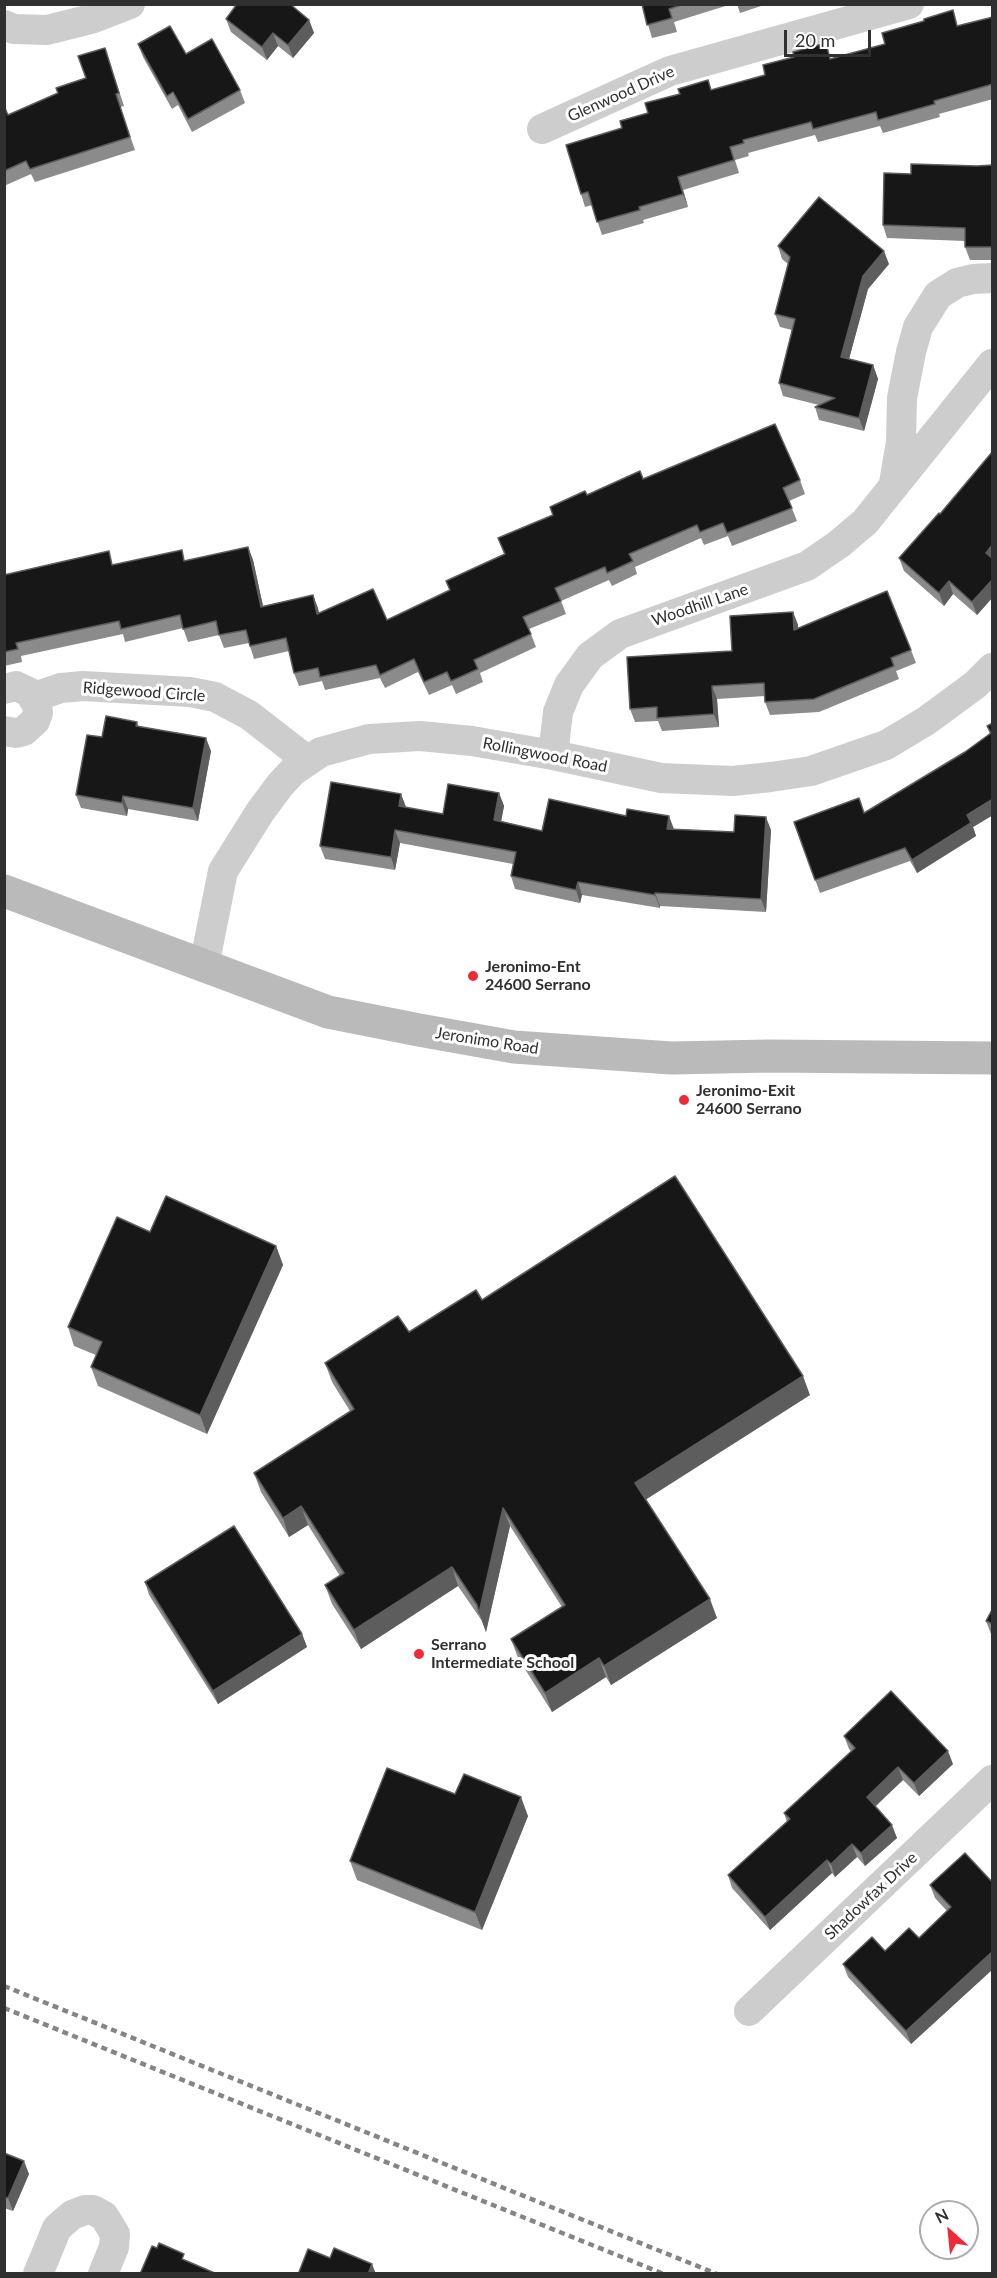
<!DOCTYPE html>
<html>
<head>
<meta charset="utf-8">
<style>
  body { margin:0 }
  #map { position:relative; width:997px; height:2278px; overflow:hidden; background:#fff; font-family:Lato,sans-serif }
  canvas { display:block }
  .frame { position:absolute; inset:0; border:6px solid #303030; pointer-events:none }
  .north { position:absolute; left:919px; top:2200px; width:60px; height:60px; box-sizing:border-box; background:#fff; border:2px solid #acacac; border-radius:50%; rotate:333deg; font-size:16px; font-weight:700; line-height:24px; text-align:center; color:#303030 }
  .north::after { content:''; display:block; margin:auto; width:21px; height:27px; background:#ef2a36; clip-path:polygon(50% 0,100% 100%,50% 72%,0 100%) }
  .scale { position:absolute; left:784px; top:30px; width:87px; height:27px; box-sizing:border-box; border:3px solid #303030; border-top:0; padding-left:8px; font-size:18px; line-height:21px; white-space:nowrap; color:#303030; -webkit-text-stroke:4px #fff; paint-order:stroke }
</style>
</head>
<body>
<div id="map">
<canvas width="997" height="2278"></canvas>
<div class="frame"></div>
<div class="north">N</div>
<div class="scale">20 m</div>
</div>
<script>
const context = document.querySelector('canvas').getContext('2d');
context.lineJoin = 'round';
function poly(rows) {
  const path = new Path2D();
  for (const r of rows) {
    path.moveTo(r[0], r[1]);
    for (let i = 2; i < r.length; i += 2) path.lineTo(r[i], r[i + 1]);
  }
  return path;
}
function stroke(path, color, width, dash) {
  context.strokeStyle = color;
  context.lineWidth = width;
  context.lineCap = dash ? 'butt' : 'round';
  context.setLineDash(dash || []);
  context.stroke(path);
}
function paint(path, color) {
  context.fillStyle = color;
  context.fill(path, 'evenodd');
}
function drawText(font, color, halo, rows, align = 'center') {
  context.font = font + ' Lato,sans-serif';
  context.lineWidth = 6;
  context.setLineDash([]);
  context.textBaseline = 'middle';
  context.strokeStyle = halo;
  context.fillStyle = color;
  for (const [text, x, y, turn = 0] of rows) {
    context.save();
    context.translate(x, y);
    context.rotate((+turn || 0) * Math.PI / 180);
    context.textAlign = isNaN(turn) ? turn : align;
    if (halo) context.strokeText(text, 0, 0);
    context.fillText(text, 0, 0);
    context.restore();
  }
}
stroke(poly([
  [4,25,14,29,47,30,91,19,130,4],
  [542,129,670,71,909,4],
  [894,483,901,442,902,398,911,352,918,327,938,295,957,283,973,279,992,278],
  [4,689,16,686,29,692,37,705,38,713,35,721,24,731,16,733,4,731],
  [34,697,61,688,83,686,190,692,215,697,249,715,307,760],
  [553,755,558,712,569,685,590,656,620,634,807,566,839,544,865,522,992,364],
  [204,966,223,871,260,812,280,785,293,771,321,752,369,739,420,736,472,741,553,755,661,778,733,781,771,777,811,771,886,745,926,721,975,685,992,668],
  [749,2011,992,1780],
  [38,2274,57,2228,72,2215,85,2210,93,2210,104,2216,115,2234,114,2247,103,2274]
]), '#cdcdcd', 30);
stroke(poly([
  [4,891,328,1012,419,1030,514,1047,671,1058,769,1056,992,1058]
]), '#bababa', 33);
stroke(poly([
  [4,1986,717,2274],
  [4,2008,664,2274]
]), '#858585', 4.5, [6, 4.5]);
paint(poly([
  [642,4,732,4,674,22,677,32,652,38],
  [737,4,767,4,740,13],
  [993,17,993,99,939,114,940,117,883,133,880,126,818,142,815,135,748,153,749,156,735,160,739,173,683,190,688,207,643,220,644,223,602,235,592,205,585,207,581,194,622,128,680,94,711,90],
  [226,19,309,20,314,33,293,58,278,46,267,60,231,32],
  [138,44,186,54,240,90,245,103,192,132,178,105,172,109,143,57],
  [105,48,124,106,120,107,135,150,35,182,31,174,4,186,4,106,8,115,58,93,86,78],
  [993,165,993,260,970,260,965,247,965,241,887,238,883,225,911,174,977,166],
  [778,246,889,264,868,289,849,359,873,365,878,379,864,431,819,420,815,407,819,405,783,396,779,383,792,330,780,327,775,314,788,264,782,259],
  [993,451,993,597,977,615,953,594,944,606,904,571,899,558,940,514],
  [643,479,800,480,805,494,789,501,797,521,732,546,728,536,704,545,701,538,635,567,637,574,612,586,609,580,561,601,566,614,529,629,536,647,480,673,483,682,456,694,452,685,429,695,418,672,385,688,380,678,325,690,322,681,299,686,294,673,289,651,254,659,249,643,224,648,219,635,188,642,183,628,125,642,123,634,21,656,22,662,4,666,4,574,114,564,186,561,248,547,253,560,263,606,313,595,319,613,387,620,450,591,446,581,504,554,498,538,553,516,550,507,587,495],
  [793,612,798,625,798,628,911,650,916,663,896,671,899,679,819,712,770,715,765,702,765,696,717,699,719,727,662,731,658,721,635,722,630,709,732,651],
  [137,722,139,727,211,751,198,821,128,809,127,816,81,808,76,795,102,737],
  [993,723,993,815,973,827,976,836,917,873,910,861,820,893,794,822,864,813,965,752,990,734,987,726],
  [499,793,504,806,501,821,542,831,674,829,734,832,771,830,766,912,660,906,660,908,582,895,580,903,515,889,511,876,513,864,400,843,395,870,325,859,320,846,401,794,406,808,443,814],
  [276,1246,283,1265,207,1434,98,1386,91,1367,96,1355,74,1346,68,1327],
  [482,1300,810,1395,646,1499,717,1618,611,1685,606,1677,552,1712,518,1658,511,1639,562,1607,510,1526,486,1632,482,1621,458,1586,361,1649,332,1604,325,1585,340,1576,308,1525,289,1537,261,1492,254,1473,350,1411,332,1382,325,1363,409,1332],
  [145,1582,302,1634,307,1647,218,1704,149,1595],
  [993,1608,993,1635,991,1634,986,1621],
  [844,1736,953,1764,919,1796,903,1780,875,1807,897,1838,865,1866,857,1857,835,1877,832,1873,770,1930,732,1888,728,1875,787,1822,784,1813,851,1751,849,1749],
  [455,1794,528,1816,482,1930,357,1880,350,1861],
  [993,1883,993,1969,911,2044,848,1977,843,1964,885,1951,919,1938,947,1911,935,1898,930,1885],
  [4,2153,29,2174,13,2211,4,2208]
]), '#8b8b8b');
paint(poly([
  [309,20,314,33,293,58,288,45],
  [273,33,278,46,267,60,262,47],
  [678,177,683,190,688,207,683,194],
  [884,251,889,264,868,289,846,370,841,357,863,276],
  [873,365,878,379,864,431,859,418],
  [993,544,993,563,986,553],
  [248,547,253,560,266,620,261,607],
  [993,579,993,597,977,615,972,602],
  [949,581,953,594,944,606,939,593],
  [313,595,318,608,322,627,317,614],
  [793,612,798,625,799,643,794,630],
  [712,686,717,699,719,727,714,714],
  [206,738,211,751,198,821,193,808],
  [499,793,504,806,499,833,494,820],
  [401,794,406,807,404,819,399,806],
  [123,796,128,809,127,816,122,803],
  [993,799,993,815,973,827,976,836,917,873,912,860,967,815],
  [669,816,674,829,667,829],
  [766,817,771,830,766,912,761,899],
  [395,830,400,843,395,870,391,857],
  [578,882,582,895,580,903,576,890],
  [655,893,660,906,660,908,655,895],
  [276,1246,283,1265,207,1434,200,1415],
  [803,1376,810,1395,642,1502,635,1483],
  [301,1506,308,1525,289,1537,283,1518],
  [503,1508,510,1526,486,1632,479,1613],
  [452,1567,458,1586,361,1649,354,1630],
  [710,1599,717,1618,611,1685,604,1666],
  [302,1634,307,1647,218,1704,213,1691],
  [599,1658,606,1677,552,1712,545,1693],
  [948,1751,953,1764,919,1796,914,1783],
  [898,1767,903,1780,871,1810,867,1797],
  [521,1797,528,1816,482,1930,475,1912],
  [892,1825,897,1838,865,1866,861,1853],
  [852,1844,857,1857,835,1877,831,1864],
  [827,1860,832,1873,770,1930,765,1917],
  [993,1951,993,1969,911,2044,906,2031],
  [24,2161,29,2174,13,2211,8,2198],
  [372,2264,376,2274,368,2274]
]), '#5d5d5d');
const building = poly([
  [237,4,290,4,309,20,288,45,273,33,262,47,226,19,237,4],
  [642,4,684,4,669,9,672,18,647,25,642,4],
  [953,10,957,26,993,17,993,84,934,101,935,104,878,120,876,112,813,129,811,122,743,140,744,143,730,147,734,160,678,177,683,194,639,207,640,210,597,222,588,192,581,194,566,145,622,128,620,121,648,113,645,103,680,94,678,89,708,80,711,90,765,75,763,65,794,57,793,52,826,43,830,59,885,44,882,33,924,21,924,19,953,10],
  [170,26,186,54,212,39,240,90,188,119,173,92,167,96,138,44,170,26],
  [105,48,119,93,116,94,130,137,30,169,26,161,4,171,4,106,8,115,58,93,56,88,86,78,78,56,105,48],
  [911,164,977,166,993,165,993,247,965,247,965,228,883,225,884,173,911,174,911,164],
  [819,197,884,251,863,276,841,357,873,365,859,418,815,407,835,398,779,383,795,319,775,314,790,257,778,246,819,197],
  [775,424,800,480,783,488,792,508,727,533,723,523,700,532,697,525,629,554,633,561,607,573,605,567,555,588,561,601,523,617,531,634,474,660,478,669,451,681,447,672,424,682,414,659,380,675,376,665,320,677,318,668,294,673,286,638,250,646,246,630,219,635,216,621,183,629,180,615,121,629,119,621,16,643,18,649,4,652,4,575,109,551,112,565,182,550,184,561,248,547,261,607,313,595,317,614,373,589,387,620,450,590,446,581,505,554,498,538,553,515,550,507,585,491,587,495,640,471,643,479,775,424],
  [993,451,993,544,986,553,993,559,993,579,972,602,949,581,939,593,899,558,939,513,940,514,993,451],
  [887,591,911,650,891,658,894,666,814,699,765,702,764,683,712,686,714,714,657,718,657,707,630,709,627,657,732,651,730,616,793,612,794,630,887,591],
  [106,716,137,722,136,726,206,738,193,808,123,796,122,803,76,795,87,735,102,737,106,716],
  [993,723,993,799,967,815,971,823,912,860,905,848,815,880,794,822,859,798,864,813,965,752,991,733,987,726,993,723],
  [331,782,401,794,399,806,443,814,448,784,499,793,494,820,542,831,549,799,626,816,627,809,669,816,667,829,734,832,735,815,766,817,761,899,655,893,655,895,578,882,576,890,511,876,516,852,395,830,391,857,320,846,331,782],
  [675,1176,803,1376,635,1483,710,1599,604,1666,599,1658,545,1693,511,1639,565,1605,503,1508,479,1613,477,1605,452,1567,354,1630,325,1585,344,1573,301,1506,283,1518,254,1473,354,1409,325,1363,398,1316,409,1332,476,1290,482,1300,675,1176],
  [166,1196,276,1246,200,1415,91,1367,102,1342,68,1327,117,1217,150,1232,166,1196],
  [234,1526,302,1634,213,1691,145,1582,234,1526],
  [993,1608,993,1624,986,1621,993,1608],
  [891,1691,948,1751,914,1783,898,1767,867,1797,892,1825,861,1853,852,1844,831,1864,827,1860,765,1917,728,1875,790,1819,784,1813,855,1748,844,1736,891,1691],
  [387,1768,455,1794,464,1774,521,1797,475,1912,350,1861,387,1768],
  [965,1853,993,1883,993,1951,906,2031,843,1964,872,1937,885,1951,909,1928,919,1938,951,1907,930,1885,965,1853],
  [4,2153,24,2161,8,2198,4,2197,4,2153],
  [159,2243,184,2254,182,2259,217,2274,140,2274,152,2246,157,2248,159,2243],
  [334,2248,372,2264,368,2274,302,2274,299,2272,308,2249,330,2258,334,2248]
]);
paint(building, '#171717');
stroke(building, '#5d5d5d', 1.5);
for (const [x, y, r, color] of [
  [473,976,6,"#ef2a36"],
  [684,1100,6,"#ef2a36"],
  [419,1654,6,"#ef2a36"]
]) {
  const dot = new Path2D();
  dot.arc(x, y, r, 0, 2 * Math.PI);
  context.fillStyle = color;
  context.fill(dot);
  stroke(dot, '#fff', 2);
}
drawText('16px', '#303030', '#fff', [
  ["Glenwood Drive",621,94,-24],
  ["Woodhill Lane",700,605,-19],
  ["Ridgewood Circle",144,692,4],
  ["Rollingwood Road",545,755,11],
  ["Jeronimo Road",487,1041,9],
  ["Shadowfax Drive",871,1896,-43]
]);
drawText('bold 16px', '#303030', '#fff', [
  ["Jeronimo-Ent",485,967],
  ["24600 Serrano",485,985],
  ["Jeronimo-Exit",696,1091],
  ["24600 Serrano",696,1109],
  ["Serrano",431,1645],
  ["Intermediate School",431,1663]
], 'left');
</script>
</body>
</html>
